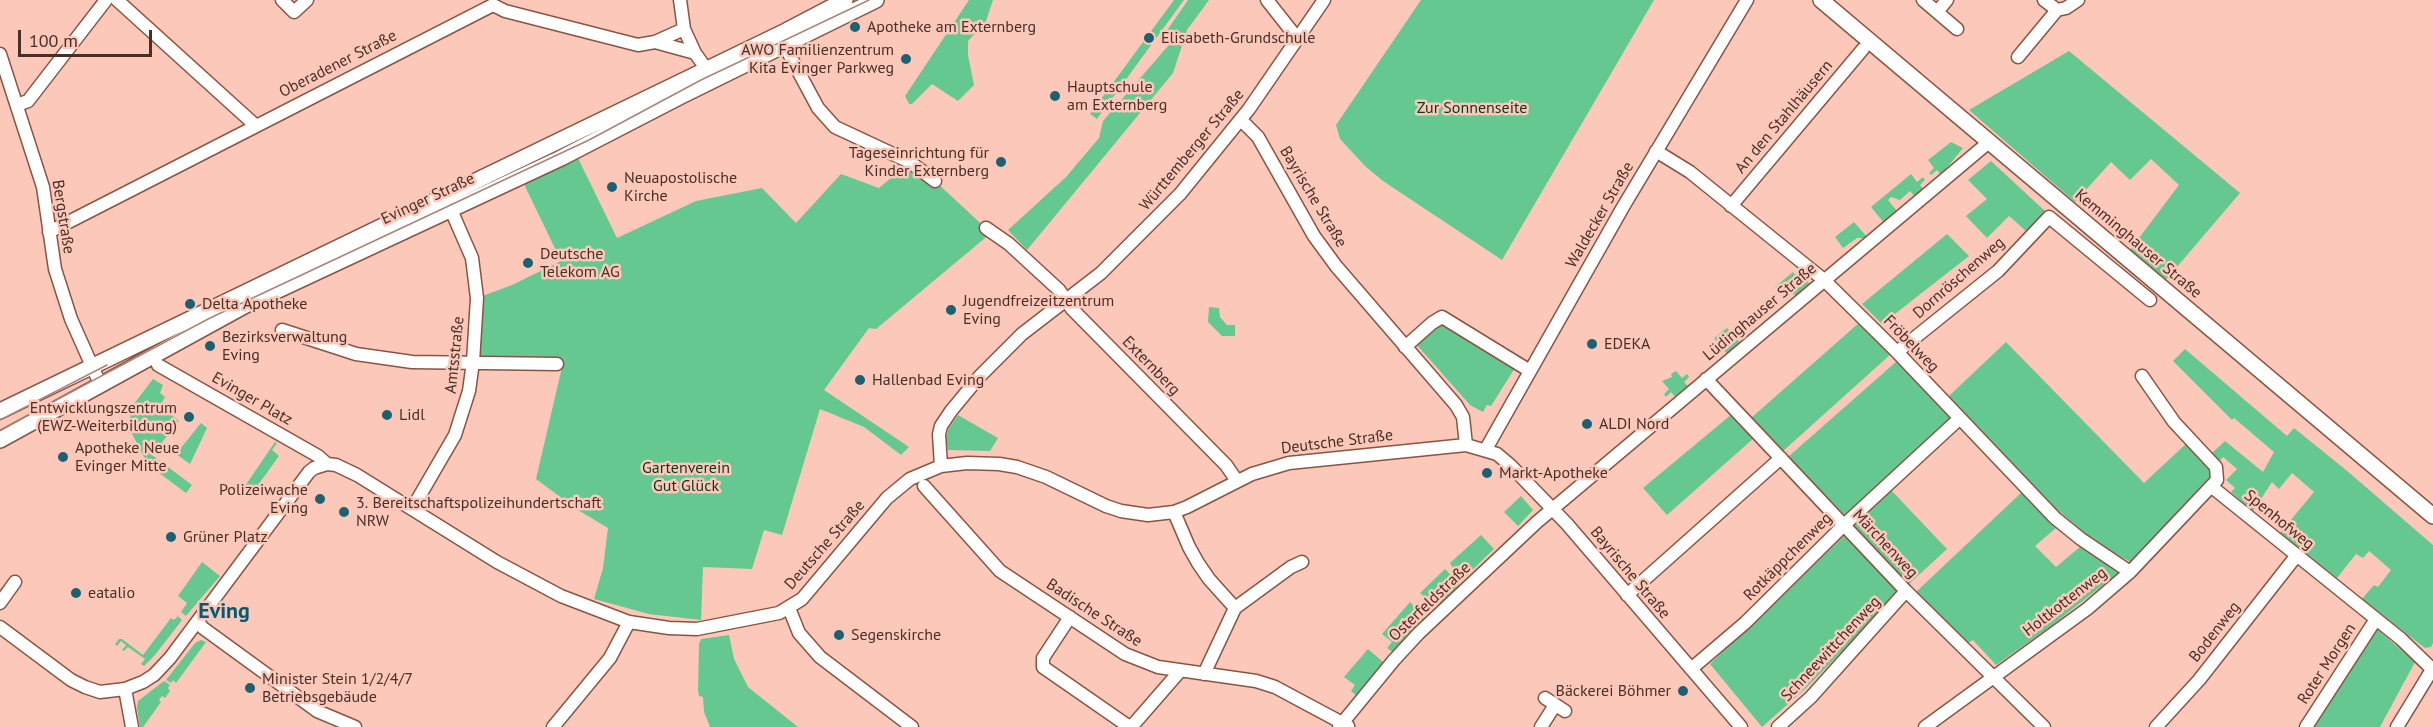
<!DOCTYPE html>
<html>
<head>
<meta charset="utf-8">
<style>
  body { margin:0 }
  #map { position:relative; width:2433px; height:727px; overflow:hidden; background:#fbc8b9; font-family:"PT Sans",sans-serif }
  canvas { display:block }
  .scale { position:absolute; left:18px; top:30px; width:134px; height:27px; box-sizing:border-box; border:3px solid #482f28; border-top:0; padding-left:8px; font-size:18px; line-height:21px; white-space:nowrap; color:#482f28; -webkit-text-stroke:4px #fbc8b9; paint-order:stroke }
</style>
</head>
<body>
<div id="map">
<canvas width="2433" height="727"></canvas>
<div class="scale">100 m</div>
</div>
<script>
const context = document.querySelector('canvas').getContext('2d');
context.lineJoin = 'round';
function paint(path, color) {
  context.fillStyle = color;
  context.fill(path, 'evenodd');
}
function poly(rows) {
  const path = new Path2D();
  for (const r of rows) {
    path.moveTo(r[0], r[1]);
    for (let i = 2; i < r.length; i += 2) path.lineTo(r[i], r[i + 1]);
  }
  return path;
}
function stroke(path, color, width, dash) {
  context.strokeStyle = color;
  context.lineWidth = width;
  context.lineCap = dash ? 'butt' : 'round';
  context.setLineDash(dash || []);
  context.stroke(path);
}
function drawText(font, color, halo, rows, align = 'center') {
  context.font = font + ' "PT Sans",sans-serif';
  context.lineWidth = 5;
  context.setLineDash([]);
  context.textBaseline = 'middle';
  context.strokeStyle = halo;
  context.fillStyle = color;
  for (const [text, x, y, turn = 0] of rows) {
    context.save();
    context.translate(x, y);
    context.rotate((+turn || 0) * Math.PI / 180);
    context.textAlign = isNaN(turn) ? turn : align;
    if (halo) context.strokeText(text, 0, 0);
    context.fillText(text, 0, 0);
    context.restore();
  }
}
paint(poly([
  [969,0,993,0,986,21,968,41,968,55,974,85,958,101,932,84,912,104,909,104,905,96],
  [1174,0,1184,0,1097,119,1090,114],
  [1188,0,1209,0,1187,30,1173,73,1027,250,1008,230,1066,177,1099,138,1103,121,1168,46,1168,29],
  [1421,0,1654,0,1502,260,1383,181,1365,166,1340,139,1336,125],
  [2069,51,2240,193,2164,282,2130,250,2179,185,2151,159,2130,180,2111,162,2075,202,1969,110],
  [1951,142,1963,148,1941,175,1937,170,1931,175,1929,173,1934,168,1928,160],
  [576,154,617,238,696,201,762,188,796,223,841,174,879,188,910,162,935,181,991,233,876,329,869,328,824,390,909,447,901,455,864,427,820,409,782,535,764,530,752,569,703,567,701,620,649,614,594,599,603,568,608,528,578,510,536,479,562,367,473,362,477,298,512,285,561,261,522,180],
  [1991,161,2046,212,2026,231,2009,216,1987,238,1966,216,1987,199,1968,180],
  [1911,174,1917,182,1923,177,1925,180,1920,185,1925,191,1916,198,1910,191,1900,200,1891,197,1888,200,1897,211,1901,211,1885,224,1871,207],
  [1854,222,1868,238,1857,238,1843,248,1835,237],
  [1947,234,1969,256,1882,324,1862,304],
  [1800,271,1811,286,1798,296,1775,287,1793,272,1795,275],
  [1209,307,1219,308,1220,317,1227,325,1235,325,1235,336,1222,336,1208,322],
  [1442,322,1515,368,1491,406,1487,405,1483,412,1470,405,1416,344],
  [1860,322,1891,354,1782,452,1751,418],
  [1727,328,1733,335,1739,330,1742,333,1736,338,1741,344,1728,355,1714,338],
  [2006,342,2144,483,2188,442,2213,473,2131,562,2097,544,2052,505,1957,408,1949,396],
  [2185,349,2287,436,2294,428,2346,470,2433,545,2433,643,2431,647,2425,648,2362,599,2374,585,2378,587,2391,570,2369,551,2363,558,2356,554,2337,578,2280,533,2314,492,2292,473,2279,489,2272,482,2253,511,2231,492,2235,488,2226,480,2237,469,2223,457,2219,462,2211,454,2225,441,2263,472,2274,452,2234,418,2232,420,2173,361],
  [1897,361,1955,423,1846,516,1788,457],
  [1676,371,1682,378,1687,374,1689,377,1684,382,1689,387,1676,398,1671,392,1666,397,1664,394,1669,389,1662,381,1672,377,1671,374],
  [153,379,163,385,160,393,165,397,160,406,179,421,152,455,192,485,186,493,143,461,145,459,131,432,130,409],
  [1732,414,1754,438,1667,515,1643,488],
  [958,415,998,438,990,451,948,450,946,439,948,430],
  [201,423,207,428,190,464,176,454],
  [275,442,277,443,272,450,279,456,253,492,245,486],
  [1890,489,1947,549,1909,584,1851,524],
  [2022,492,2057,527,2035,546,2056,567,2081,546,2118,573,2051,626,1996,665,1973,640,1966,644,1916,592],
  [1521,496,1533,510,1518,526,1504,512],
  [1846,534,1901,591,1806,688,1762,727,1710,664],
  [1481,535,1494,549,1463,579,1457,572,1461,567,1459,565,1454,570,1450,563],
  [202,562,220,576,186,616,181,612,187,603,178,596],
  [1445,569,1452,576,1448,581,1454,587,1458,584,1460,585,1436,608,1440,602,1431,594,1426,598,1420,593],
  [1410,602,1425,617,1431,613,1394,653,1387,648,1392,642,1382,634],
  [178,616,182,620,155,655,144,666,141,664,145,659,128,647,124,651,122,650,126,645,121,641,117,646,115,644,119,639,122,639,143,655,171,618,174,620],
  [2377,629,2415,662,2380,727,2313,727],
  [729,635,734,659,748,687,798,727,710,727,704,712,703,697,699,696,698,691,699,644,701,639],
  [201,640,206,642,176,683,173,680,171,683,166,680,195,643],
  [1368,649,1383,662,1387,658,1389,659,1359,695,1356,695,1351,691,1355,685,1344,677],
  [164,681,170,685,168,688,170,691,165,698,162,696,159,700,161,702,143,727,140,727,137,708,138,701]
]), '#65c891');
const minor = poly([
  [117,0,255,125],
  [282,0,294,12,307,0],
  [680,0,684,29,695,53,710,74],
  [1267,0,1297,38],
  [1923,0,1957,29],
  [2044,0,2057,10],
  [2057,10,2066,8,2078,0],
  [1937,12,1947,0],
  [781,39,818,108,835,127,910,162,935,181],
  [655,42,695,53],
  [0,54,43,187,55,269,71,319,100,384],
  [2018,57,2057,10],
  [17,105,28,101,106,0],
  [1241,120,1258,137,1314,236,1336,266,1456,405,1463,417,1466,445],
  [1656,151,1690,172,1824,280,1897,352,2055,518,2081,539,2130,572],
  [1731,206,1863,49],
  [986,228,1009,244,1059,290,1072,309,1226,465,1237,481],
  [49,232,493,5,505,11,638,45,655,42,684,29],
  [282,330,356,354,412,362,557,364],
  [1405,347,1432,323,1442,317,1530,371],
  [1897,352,1998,271,2049,217,2150,300],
  [158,365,318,456,327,464],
  [1706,379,1906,591,2044,727],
  [1486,449,1623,207,1747,0],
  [941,466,939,434,941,426,951,411,980,376,1022,334,1101,273,1180,194,1249,109,1324,0],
  [924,486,1000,571,1125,654,1158,667,1256,681,1275,687,1348,726],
  [2212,487,2401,639,2432,669],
  [412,509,455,435,469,391,473,362,477,298,472,258,448,203],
  [1174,512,1189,547,1198,563,1209,579,1235,608],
  [1627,595,1781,458],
  [0,603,15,582],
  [789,608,799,633,820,657,912,727],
  [1070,617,1043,658,1043,667,1128,726,1133,725,1180,671],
  [198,622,203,628,317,711,355,727],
  [0,627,71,680,85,687,100,692,125,689,143,682,154,675,170,658,309,472,314,468,327,464,336,465,357,475,497,562,561,596,629,622,669,628,697,629,779,613,802,599,887,498,910,479,941,466,967,463,999,464,1017,467,1046,477,1106,506,1121,511,1148,515,1174,512,1187,507,1252,474,1289,463,1466,445,1497,454,1510,465,1567,524,1741,727],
  [1691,669,1745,623,1844,525,1959,419],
  [1204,674,1235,608,1291,567,1302,562],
  [125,689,132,727],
  [1545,698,1565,711],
  [553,727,610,658,629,622],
  [1339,727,1394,660,1419,633,1537,522,1989,142],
  [1541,727,1555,705],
  [1778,727,1811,697,1906,591],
  [1925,727,2087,609,2130,572,2217,480,2216,467,2174,422,2142,376],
  [2156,727,2199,680,2297,555],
  [2306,727,2376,619],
  [2397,727,2433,668]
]);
const major = poly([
  [1821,0,2433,516],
  [0,411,786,31,845,0],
  [0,440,244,306,561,158,681,96,876,0]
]);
stroke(minor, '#8a5443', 15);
stroke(major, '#8a5443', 18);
stroke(minor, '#fff', 12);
stroke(major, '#fff', 15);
stroke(poly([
  [0,420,107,365],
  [0,430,210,318,589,140,701,80,869,0]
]), '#aa8377', 1.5);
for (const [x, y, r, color] of [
  [855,27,6,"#1b6172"],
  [1149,38,6,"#1b6172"],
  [906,59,6,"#1b6172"],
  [1055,96,6,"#1b6172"],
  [1001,162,6,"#1b6172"],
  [612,187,6,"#1b6172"],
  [528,263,6,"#1b6172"],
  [190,304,6,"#1b6172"],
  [951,310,6,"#1b6172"],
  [1592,344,6,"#1b6172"],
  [210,346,6,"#1b6172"],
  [860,380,6,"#1b6172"],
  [387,415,6,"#1b6172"],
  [189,417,6,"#1b6172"],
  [1587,424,6,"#1b6172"],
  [63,457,6,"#1b6172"],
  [1487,473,6,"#1b6172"],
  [320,499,6,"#1b6172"],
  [344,512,6,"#1b6172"],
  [171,537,6,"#1b6172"],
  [76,593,6,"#1b6172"],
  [839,635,6,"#1b6172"],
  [250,688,6,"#1b6172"],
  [1683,691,6,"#1b6172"]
]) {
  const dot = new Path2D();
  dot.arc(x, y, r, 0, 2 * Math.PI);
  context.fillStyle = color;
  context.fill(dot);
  stroke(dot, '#fbc8b9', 2);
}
drawText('16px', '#482f28', '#fbc8b9', [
  ["Apotheke am Externberg",867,27],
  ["Elisabeth-Grundschule",1161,38],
  ["AWO Familienzentrum",894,50,"right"],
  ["Kita Evinger Parkweg",894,68,"right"],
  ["Hauptschule",1067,87],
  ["am Externberg",1067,105],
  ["Tageseinrichtung für",989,153,"right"],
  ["Kinder Externberg",989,171,"right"],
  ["Neuapostolische",624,178],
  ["Kirche",624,196],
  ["Deutsche",540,254],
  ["Telekom AG",540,272],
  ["Jugendfreizeitzentrum",963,301],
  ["Eving",963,319],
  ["Delta Apotheke",202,304],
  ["Bezirksverwaltung",222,337],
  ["Eving",222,355],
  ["EDEKA",1604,344],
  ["Hallenbad Eving",872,380],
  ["Entwicklungszentrum",177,408,"right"],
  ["(EWZ-Weiterbildung)",177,426,"right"],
  ["Lidl",399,415],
  ["ALDI Nord",1599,424],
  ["Apotheke Neue",75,448],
  ["Evinger Mitte",75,466],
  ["Markt-Apotheke",1499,473],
  ["Polizeiwache",308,490,"right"],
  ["Eving",308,508,"right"],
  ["3. Bereitschaftspolizeihundertschaft",356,503],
  ["NRW",356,521],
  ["Grüner Platz",183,537],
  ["eatalio",88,593],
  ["Segenskirche",851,635],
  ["Minister Stein 1/2/4/7",262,679],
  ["Betriebsgebäude",262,697],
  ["Bäckerei Böhmer",1671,691,"right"]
], 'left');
drawText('16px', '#482f28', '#fbc8b9', [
  ["Oberadener Straße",338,64,-27],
  ["An den Stahlhäusern",1784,117,-50],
  ["Württemberger Straße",1192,150,-50],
  ["Bayrische Straße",1313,197,59],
  ["Evinger Straße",428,199,-25],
  ["Waldecker Straße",1600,215,-60],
  ["Bergstraße",63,217,81],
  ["Kemminghauser Straße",2138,244,40],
  ["Dornröschenweg",1959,278,-41],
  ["Lüdinghauser Straße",1760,312,-40],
  ["Fröbelweg",1911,344,46],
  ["Amtsstraße",455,355,-84],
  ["Externberg",1151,366,46],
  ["Evinger Platz",252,399,30],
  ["Deutsche Straße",1337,442,-7],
  ["Spenhofweg",2279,520,39],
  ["Märchenweg",1885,544,47],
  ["Deutsche Straße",825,545,-49],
  ["Rotkäppchenweg",1788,557,-45],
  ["Bayrische Straße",1630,573,50],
  ["Osterfeldstraße",1430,602,-44],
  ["Holtkottenweg",2065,602,-38],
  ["Badische Straße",1094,613,33],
  ["Bodenweg",2215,632,-52],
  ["Schneewittchenweg",1831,649,-47],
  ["Roter Morgen",2327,664,-57]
]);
drawText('16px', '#073721', '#fbc8b9', [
  ["Zur Sonnenseite",1472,108],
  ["Gartenverein",686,468],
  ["Gut Glück",686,486]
]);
drawText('bold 22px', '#005d70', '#fbc8b9', [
  ["Eving",224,612]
]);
</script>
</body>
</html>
